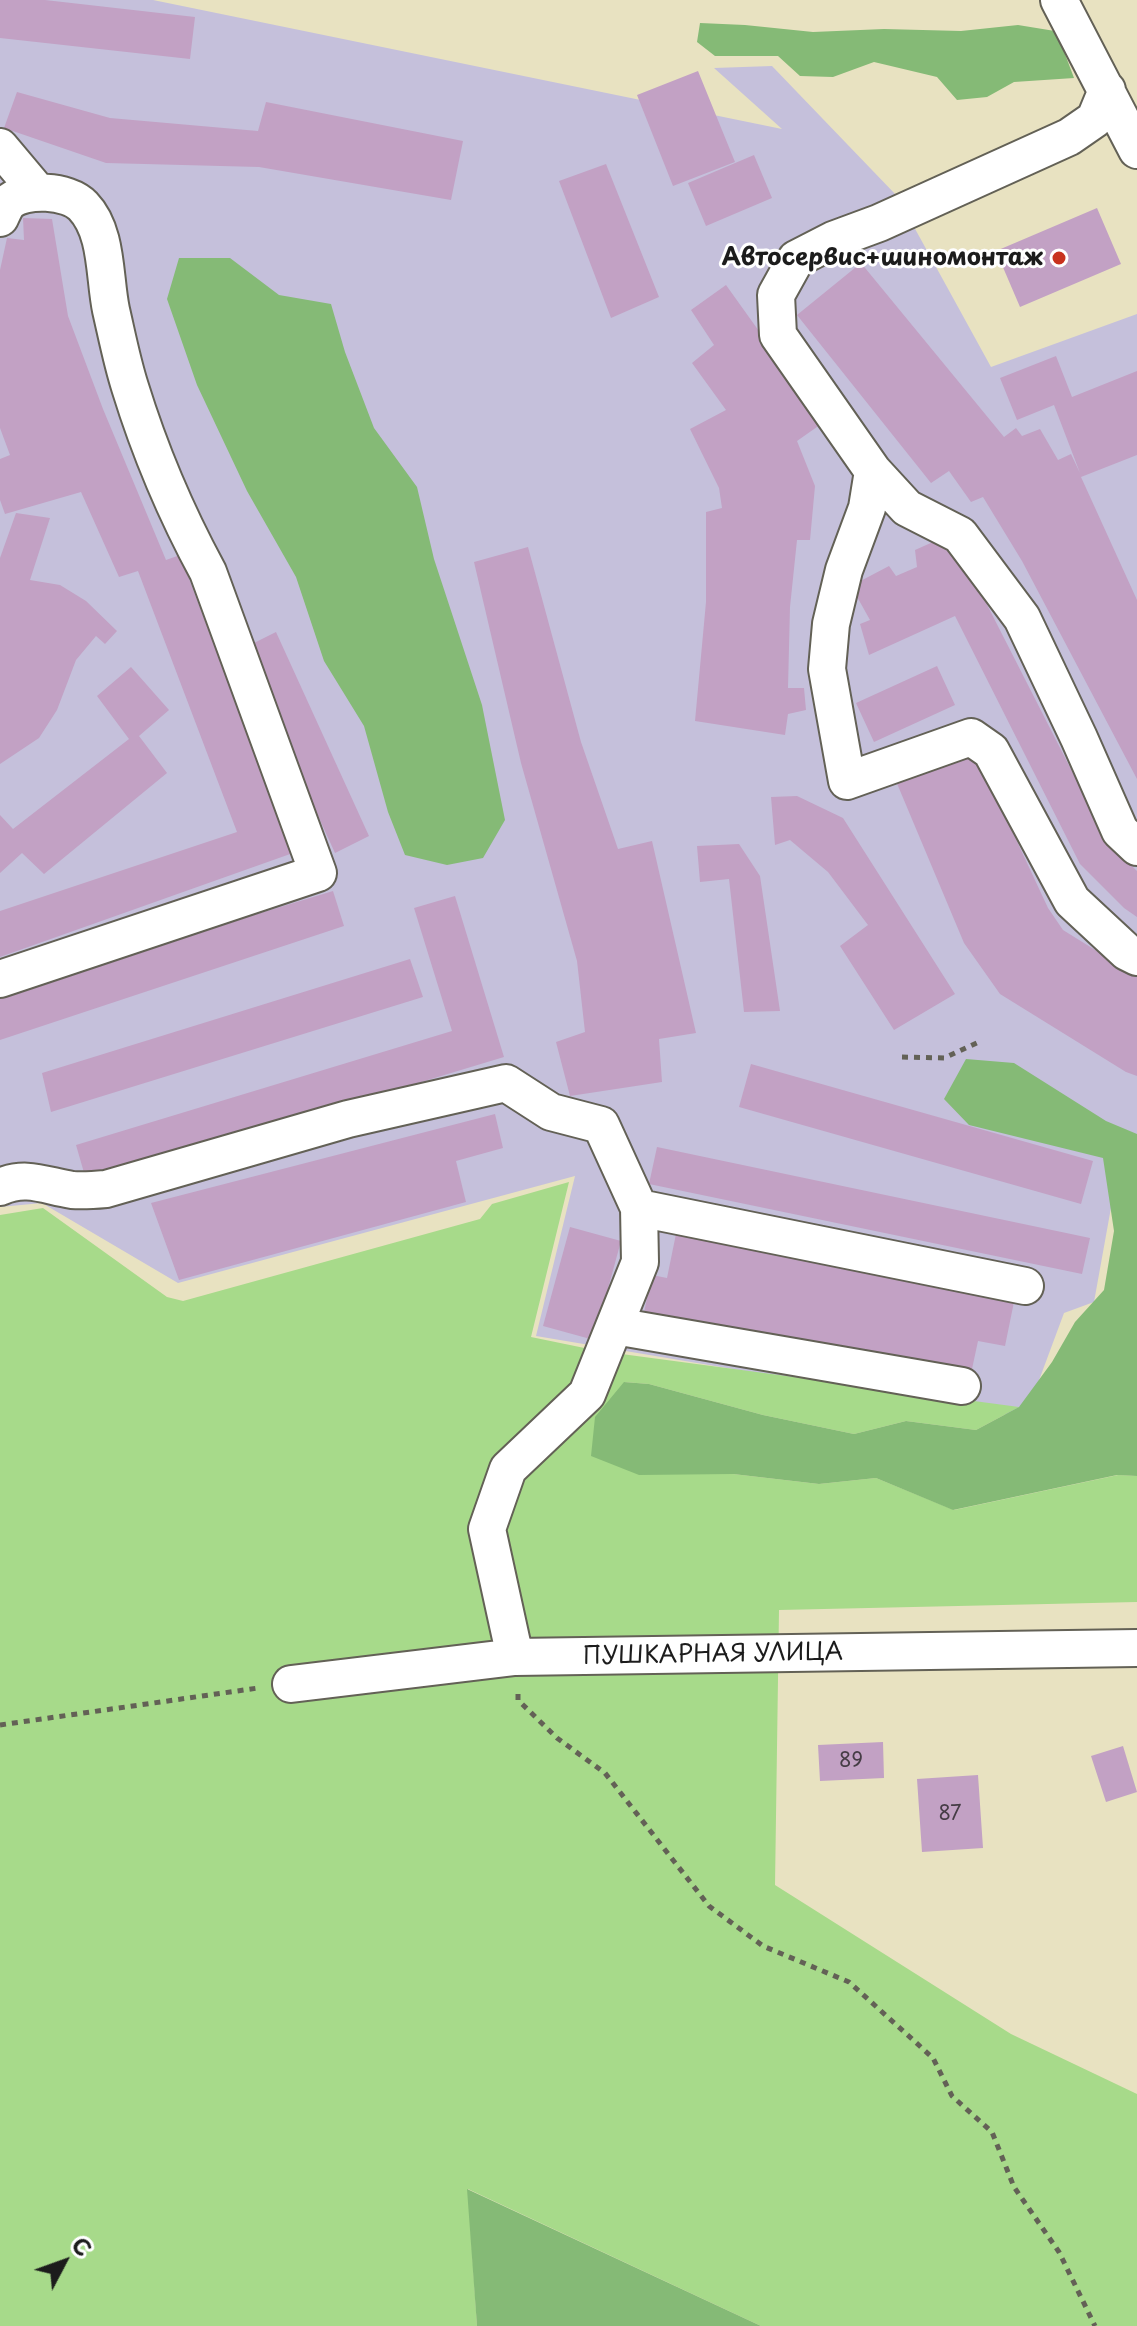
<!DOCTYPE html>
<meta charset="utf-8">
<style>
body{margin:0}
#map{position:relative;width:1137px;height:2326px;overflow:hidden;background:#e8e2c1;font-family:"Playpen Sans",sans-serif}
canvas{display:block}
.north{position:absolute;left:24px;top:2222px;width:80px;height:80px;-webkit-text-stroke:6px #fff;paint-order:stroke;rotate:49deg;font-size:22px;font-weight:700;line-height:32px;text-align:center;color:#1c1c1c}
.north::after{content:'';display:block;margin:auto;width:28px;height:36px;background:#1c1c1c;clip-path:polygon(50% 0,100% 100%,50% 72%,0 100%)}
</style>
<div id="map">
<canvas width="1137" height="2326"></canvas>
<div class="north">С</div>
</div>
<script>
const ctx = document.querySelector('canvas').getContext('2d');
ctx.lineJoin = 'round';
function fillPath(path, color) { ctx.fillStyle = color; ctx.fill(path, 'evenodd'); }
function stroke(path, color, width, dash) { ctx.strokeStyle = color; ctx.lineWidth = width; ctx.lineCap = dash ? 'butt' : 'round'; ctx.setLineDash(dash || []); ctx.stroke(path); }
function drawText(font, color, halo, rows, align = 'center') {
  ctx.font = font + ' "Playpen Sans",sans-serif'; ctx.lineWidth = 6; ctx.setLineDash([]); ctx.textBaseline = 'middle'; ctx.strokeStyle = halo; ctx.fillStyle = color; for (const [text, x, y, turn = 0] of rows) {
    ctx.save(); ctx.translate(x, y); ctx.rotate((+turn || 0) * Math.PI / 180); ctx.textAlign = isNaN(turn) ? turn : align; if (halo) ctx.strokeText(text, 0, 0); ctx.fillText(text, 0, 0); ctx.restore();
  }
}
const industrial = new Path2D(`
 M0 0H153L782 129 714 68 772 66 897 196 991 367 1137 314V1176L1114 1191 1094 1302 1064 1313 1025 1418 536 1336 575 1176 178 1283 42 1203 0 1207Z`);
const green = new Path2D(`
 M569 1182 531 1337 599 1351 1019 1407 976 1430 906 1421 854 1434 763 1415 649 1384 624 1382 733 1474 819 1484 876 1478 954 1510 1118 1475 1137 1476V1602L779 1610 775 1885 1011 2034 1137 2094V2326H761L468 2189 477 2326H0V1215L43 1208 167 1297 183 1301 480 1219 492 1204Z`);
const forest = new Path2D(`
 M700 23 745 25 813 32 884 29 961 31 1018 25 1061 32 1065 54 1074 78 1014 82 987 97 957 100 937 77 874 62 833 77 800 76 778 56H715L697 42Z
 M179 258H230L279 295 331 304 345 352 374 428 417 487 434 559 482 705 505 820 483 858 447 865 405 855 388 812 364 726 324 661 296 577 247 491 197 385 167 299Z
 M966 1059 1014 1063 1106 1121 1137 1134V1476L1117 1475 953 1510 876 1478 819 1484 733 1474 639 1475 591 1456 595 1417 624 1382 649 1384 763 1415 854 1434 906 1421 976 1430 1019 1407 1052 1362 1075 1322 1104 1290 1114 1231 1103 1158 969 1125 944 1099Z
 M467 2189 761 2326H477Z`);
const building = new Path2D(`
 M0 0H45L195 17 190 59 0 38Z
 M698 71 735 162 673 186 637 95Z
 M17 92 110 118 258 131 266 102 463 141 451 200 259 167 106 163 4 128Z
 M754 155 772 198 706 226 688 183Z
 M606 164 659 297 611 318 559 181Z
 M1097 208 1121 264 1020 307 996 251Z
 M23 218 52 219 68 316 103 409 166 560 180 555 293 853 0 957V911L237 832 138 571 119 577 81 492 5 514 0 500V459L10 455 0 428V270L7 238 24 240Z
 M861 263 1004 437 1016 428 1022 436 1040 429 1058 460 1071 454 1080 473 1054 405 1017 420 1000 378 1056 356 1072 397 1137 371V455L1081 477 1137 600V779L1022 561 983 497 971 502 949 471 931 483 797 315Z
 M726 285 824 422 797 441 815 486 810 540H797L790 607 788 688H804L806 710 788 714 785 735 695 721 706 602V512L722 508 719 488 690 429 726 410 692 363 714 345 691 310Z
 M16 513 50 518 30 580 60 585 86 601 117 631 105 644 96 636 76 660 57 710 39 738 0 764V558Z
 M951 534 1109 844 1137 871V917L1124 908 1080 864 955 616 869 655 860 624 870 620 851 586 889 566 896 576 917 567 915 550Z
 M528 547 581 742 618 849 652 841 696 1033 659 1039 662 1082 570 1096 556 1042 585 1032 577 961 521 763 474 562Z
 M276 632 369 836 335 853 242 649Z
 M937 666 955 705 874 742 856 703Z
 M131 667 169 710 139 736 167 773 44 874 22 853 0 873V815L13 829 129 739 97 696Z
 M973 747 1048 908 1063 930 1137 976V1076L1126 1072 1000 994 964 943 893 774Z
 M797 796 843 818 955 994 894 1030 840 946 868 925 828 872 790 840 775 845 771 797Z
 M739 844 760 876 780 1011 744 1012 729 879 700 882 697 846Z
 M333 891 344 926 0 1040V992Z
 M455 896 504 1057 87 1183 76 1145 452 1031 414 908Z
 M410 959 423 997 51 1112 42 1073Z
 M751 1064 1093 1161 1081 1204 739 1107Z
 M495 1114 503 1148 456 1161 466 1202 179 1280 151 1203Z
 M657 1147 1090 1238 1082 1274 649 1184Z
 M570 1227 621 1241 594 1340 543 1326Z
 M677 1229 1015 1297 1005 1346 978 1341 969 1383 643 1317 652 1275 667 1278Z
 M883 1742 884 1778 820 1781 818 1745Z
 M1123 1746 1137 1792 1106 1802 1091 1756Z
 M978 1775 983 1848 922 1852 917 1779Z`);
const path = new Path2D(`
 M902 1057 944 1058 981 1041
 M518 1694V1700L557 1738 605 1773 709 1906 763 1946 849 1982 933 2058 952 2096 992 2132 1014 2187 1059 2252 1095 2326
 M0 1725 258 1688`);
const minor = new Path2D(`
 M1059 0 1137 150
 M1107 90 1095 119 1069 137 879 223 833 240 796 259 776 295 778 335 873 471 907 508 960 535 1022 618 1079 738 1120 831 1137 847
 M0 147 37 191
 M0 218C2 214 5 206 9 202 25 188 68 190 83 206 108 232 104 277 111 310 117 336 122 362 130 387 150 452 176 513 208 572L318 873 0 979
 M873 471 867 508 844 570 831 624 827 669 847 781 971 737 991 751 1072 901 1127 952 1137 957
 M0 1187C26 1175 46 1186 72 1190 83 1191 95 1190 106 1189L348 1119 506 1083 551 1112 601 1125 639 1208 640 1262 587 1394 508 1469 487 1529 515 1657
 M639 1208 1025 1286
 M615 1326 962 1386
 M291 1684 515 1657 1137 1648`);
const markers = [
 [1059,258,8,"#c8321e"]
];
const numberNames = [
 ["89",851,1761],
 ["87",950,1814]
];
const poiNames = [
 ["Автосервис+шиномонтаж",1043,258]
];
const streetNames = [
 ["ПУШКАРНАЯ УЛИЦА",713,1655,-1]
];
fillPath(industrial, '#c5c0db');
fillPath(green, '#a7da8a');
fillPath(forest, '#85ba76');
fillPath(building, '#c2a1c4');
stroke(minor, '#636156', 40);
stroke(path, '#636156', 5, [6, 6]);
stroke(minor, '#fff', 36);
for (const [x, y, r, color] of markers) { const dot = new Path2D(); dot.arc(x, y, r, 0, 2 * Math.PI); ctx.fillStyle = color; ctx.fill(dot); stroke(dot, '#fff', 3); }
drawText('20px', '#463d46', null, numberNames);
drawText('bold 24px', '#1c1c1c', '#fff', poiNames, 'right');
drawText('24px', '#1c1c1c', '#fff', streetNames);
</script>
